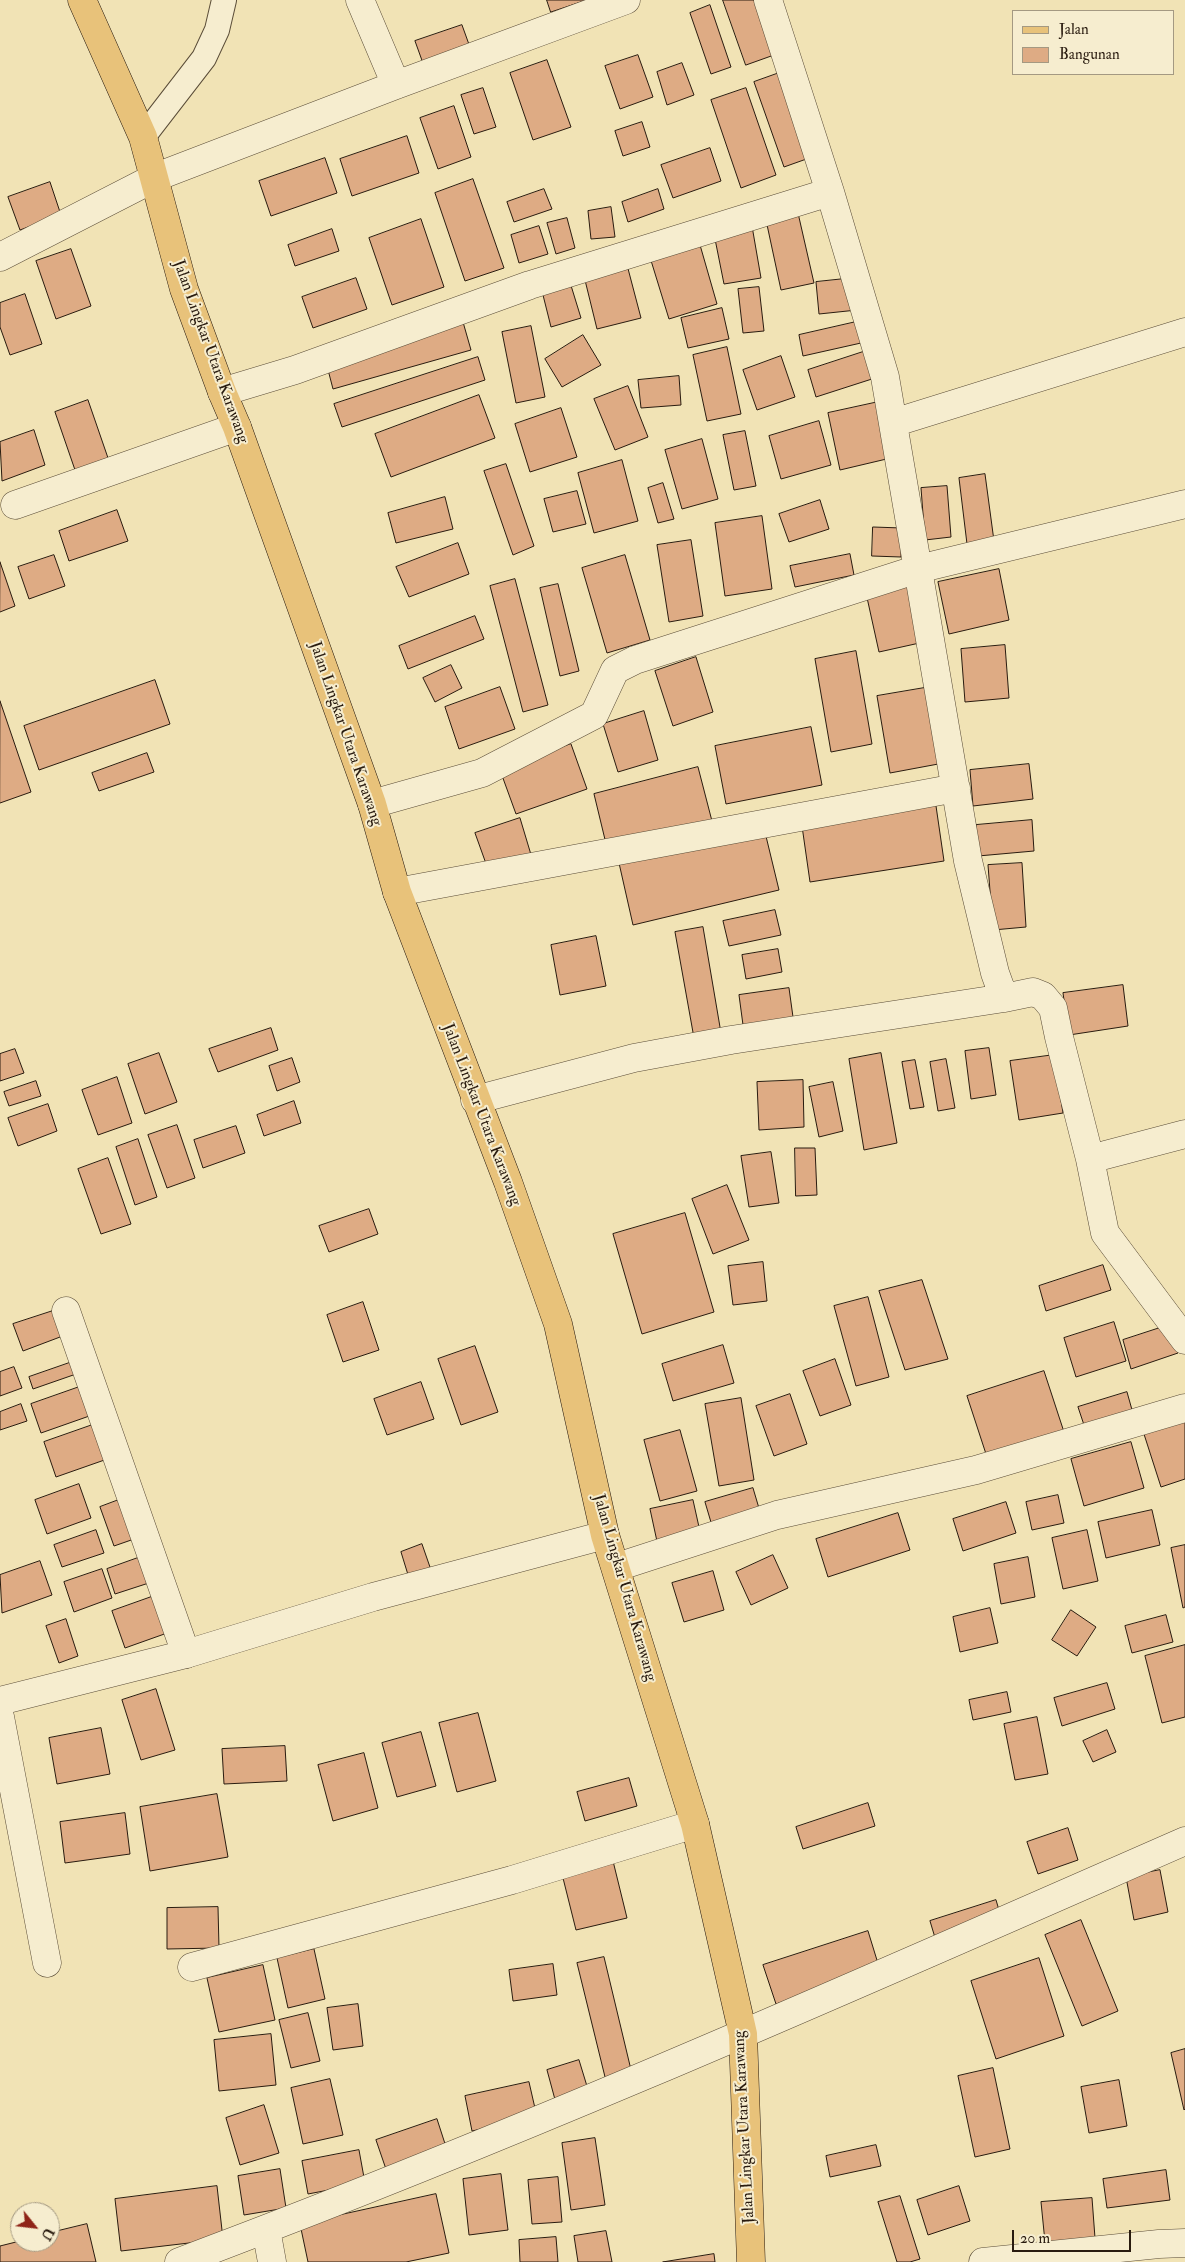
<!DOCTYPE html>
<style>
body{margin:0}
#map{position:relative;width:1185px;height:2262px;overflow:hidden;background:#f1e3b5;font-family:"IM FELL Double Pica",serif}
canvas{display:block}
.legend{position:absolute;left:1012px;top:10px;width:162px;height:65px;box-sizing:border-box;background:#f6edcf;border:1px solid #a49982;margin:0;padding:6px 9px;list-style:none;font-size:15px;color:#291b0f}
.legend li{display:flex;align-items:center;gap:10px;height:25px}
.legend b{width:25px;border:1px solid #a49982}
.north{position:absolute;left:10px;top:2202px;width:50px;height:50px;box-sizing:border-box;background:#f6edcf;border:1px solid #a49982;border-radius:50%;rotate:119deg;font-size:14px;font-weight:700;line-height:20px;text-align:center;color:#291b0f}
.north::after{content:'';display:block;margin:auto;width:18px;height:22px;background:#8f2418;clip-path:polygon(50% 0,100% 100%,50% 72%,0 100%)}
.scale{position:absolute;left:1012px;top:2230px;width:119px;height:22px;box-sizing:border-box;border:2px solid #291b0f;border-top:0;padding-left:6px;font-size:15px;line-height:18px;white-space:nowrap;color:#291b0f;-webkit-text-stroke:4px #f6edcf;paint-order:stroke}
</style>
<div id="map">
<canvas width="1185" height="2262"></canvas>
<ul class="legend">
<li><b style="height:6px;background:#e8c27a"></b>Jalan</li>
<li><b style="height:14px;background:#deab84"></b>Bangunan</li>
</ul>
<div class="north">U</div>
<div class="scale">20 m</div>
</div>
<script>
const ctx = document.querySelector('canvas').getContext('2d');
ctx.lineJoin = 'round';
function fillPath(path, color) { ctx.fillStyle = color; ctx.fill(path, 'evenodd'); }
function stroke(path, color, width, dash) { ctx.strokeStyle = color; ctx.lineWidth = width; ctx.lineCap = dash ? 'butt' : 'round'; ctx.setLineDash(dash || []); ctx.stroke(path); }
function drawText(font, color, halo, rows, align = 'center') {
  ctx.font = font + ' "IM FELL Double Pica",serif'; ctx.lineWidth = 4; ctx.setLineDash([]); ctx.textBaseline = 'middle'; ctx.strokeStyle = halo; ctx.fillStyle = color; for (const [text, x, y, turn = 0] of rows) {
    ctx.save(); ctx.translate(x, y); ctx.rotate((+turn || 0) * Math.PI / 180); ctx.textAlign = isNaN(turn) ? turn : align; if (halo) ctx.strokeText(text, 0, 0); ctx.fillText(text, 0, 0); ctx.restore();
  }
}
const building = new Path2D(`
 M547 0H587L551 12Z
 M723 0H754L774 55 746 65Z
 M710 5 731 67 711 74 690 13Z
 M462 25 471 50 424 66 415 41Z
 M638 55 653 97 620 109 605 66Z
 M547 60 571 127 533 140 510 73Z
 M682 63 694 95 667 105 657 72Z
 M782 72 812 157 784 167 754 82Z
 M483 88 496 127 474 134 461 95Z
 M746 88 776 175 741 188 711 100Z
 M454 106 471 157 438 169 420 118Z
 M642 122 650 147 623 156 615 131Z
 M407 136 419 173 352 196 340 159Z
 M710 148 721 181 673 198 661 165Z
 M325 158 337 193 271 216 259 181Z
 M473 179 504 268 465 281 435 193Z
 M50 182 61 215 20 230 8 197Z
 M544 189 552 209 514 222 507 202Z
 M658 189 664 209 628 222 622 202Z
 M611 207 615 237 591 239 588 211Z
 M798 213 814 283 781 290 766 220Z
 M567 218 575 248 556 254 547 223Z
 M421 219 444 287 392 305 369 238Z
 M539 226 548 254 519 263 511 235Z
 M752 226 761 278 724 284 714 234Z
 M332 229 339 251 295 266 288 245Z
 M698 238 717 304 669 319 649 254Z
 M71 249 91 306 56 319 36 261Z
 M626 261 641 318 597 329 583 272Z
 M356 278 367 309 313 328 302 297Z
 M854 278 857 310 819 314 816 282Z
 M569 279 581 318 551 327 541 287Z
 M759 287 764 331 743 333 738 289Z
 M25 294 42 344 10 355 0 327V303Z
 M722 308 729 339 688 348 681 318Z
 M463 322 471 350 333 389 326 362Z
 M856 322 861 343 803 356 799 335Z
 M531 326 545 397 516 403 502 332Z
 M583 335 601 365 562 387 545 359Z
 M727 347 741 414 707 421 693 355Z
 M866 351 875 378 816 397 808 370Z
 M781 356 795 397 757 410 743 370Z
 M478 357 485 380 342 427 334 404Z
 M679 376 681 405 641 408 638 380Z
 M628 386 648 437 615 450 594 399Z
 M479 395 495 438 391 477 375 434Z
 M88 400 108 458 75 470 55 412Z
 M883 401 895 457 840 470 828 413Z
 M561 408 577 457 530 472 515 424Z
 M819 421 831 465 781 479 769 436Z
 M34 430 45 465 2 481 0 442Z
 M745 431 756 486 734 490 723 435Z
 M702 439 718 499 682 509 665 450Z
 M622 460 638 521 594 533 578 473Z
 M506 464 534 546 513 555 484 471Z
 M985 474 994 541 967 544 959 478Z
 M663 483 674 519 658 523 648 488Z
 M947 486 951 537 925 540 921 488Z
 M577 491 586 524 553 532 544 499Z
 M445 497 453 529 396 543 388 513Z
 M820 500 829 529 789 542 779 514Z
 M117 510 128 541 69 561 59 531Z
 M762 516 772 589 725 596 715 523Z
 M873 527 902 528 901 557 872 556Z
 M691 540 703 616 669 622 657 545Z
 M458 543 469 574 409 597 396 567Z
 M850 554 854 575 795 587 790 566Z
 M54 555 65 586 29 599 18 567Z
 M625 555 650 640 607 653 582 568Z
 M0 562 15 606 0 612Z
 M999 569 1009 620 949 634 938 582Z
 M515 579 548 705 523 712 490 586Z
 M910 582 924 642 879 652 866 593Z
 M558 584 579 671 560 676 540 588Z
 M475 616 484 639 408 669 399 646Z
 M1005 645 1009 698 965 702 961 649Z
 M856 651 872 744 831 752 815 659Z
 M696 657 713 712 673 726 655 671Z
 M451 665 462 688 435 702 423 678Z
 M155 680 170 724 39 770 24 726Z
 M936 686 949 762 890 773 877 696Z
 M500 687 515 729 459 749 445 707Z
 M0 701 31 792 0 803Z
 M644 711 658 760 618 772 603 724Z
 M811 727 822 785 726 804 715 746Z
 M571 744 587 789 516 814 500 770Z
 M147 753 154 772 99 791 92 773Z
 M1029 764 1033 799 973 806 970 770Z
 M698 767 713 825 608 852 594 794Z
 M935 799 944 861 810 882 801 819Z
 M520 818 532 858 489 872 475 833Z
 M1032 820 1034 851 978 856 976 825Z
 M764 828 779 890 633 925 619 863Z
 M1022 863 1026 927 993 930 988 865Z
 M775 910 781 935 729 946 723 921Z
 M703 927 721 1033 694 1038 675 932Z
 M596 936 606 986 560 995 551 945Z
 M778 949 782 972 746 979 742 955Z
 M1123 985 1128 1026 1069 1035 1063 993Z
 M789 988 793 1017 743 1025 739 995Z
 M271 1028 278 1050 218 1072 209 1049Z
 M989 1048 996 1095 971 1099 965 1051Z
 M15 1049 24 1073 0 1081V1054Z
 M159 1053 177 1102 145 1114 128 1064Z
 M881 1053 897 1143 864 1150 849 1059Z
 M1054 1055 1063 1113 1019 1120 1010 1061Z
 M292 1058 300 1082 277 1091 269 1066Z
 M946 1059 955 1108 938 1111 930 1062Z
 M915 1060 924 1107 910 1109 902 1062Z
 M117 1077 132 1123 98 1135 82 1090Z
 M803 1080 804 1127 759 1130 757 1082Z
 M36 1081 41 1096 9 1106 4 1092Z
 M833 1082 843 1131 819 1137 809 1087Z
 M294 1101 301 1123 264 1136 257 1115Z
 M48 1104 57 1131 18 1146 8 1118Z
 M177 1125 195 1178 167 1188 148 1135Z
 M236 1126 245 1153 203 1168 194 1140Z
 M138 1139 157 1197 135 1205 116 1147Z
 M795 1148H815L817 1195 796 1196Z
 M771 1152 779 1203 749 1207 741 1156Z
 M108 1158 131 1224 101 1234 78 1169Z
 M727 1185 749 1240 713 1254 692 1199Z
 M369 1209 378 1234 329 1252 319 1226Z
 M685 1213 714 1312 642 1334 613 1234Z
 M763 1262 767 1301 733 1305 728 1266Z
 M1103 1265 1111 1290 1046 1311 1039 1286Z
 M922 1280 948 1359 905 1370 879 1291Z
 M868 1297 889 1377 856 1386 834 1306Z
 M363 1302 379 1350 343 1362 327 1315Z
 M59 1309 68 1334 23 1351 13 1324Z
 M1114 1322 1126 1361 1076 1377 1064 1338Z
 M1169 1325 1178 1353 1131 1369 1123 1340Z
 M723 1345 734 1383 673 1401 662 1364Z
 M475 1346 498 1412 461 1425 438 1359Z
 M835 1359 851 1405 820 1416 803 1371Z
 M75 1361 79 1373 33 1389 29 1377Z
 M14 1367 22 1388 0 1396V1372Z
 M1044 1371 1064 1432 987 1457 967 1396Z
 M421 1382 434 1419 387 1435 374 1399Z
 M85 1385 95 1414 41 1433 31 1404Z
 M1127 1392 1134 1417 1086 1431 1078 1407Z
 M790 1394 807 1444 774 1456 756 1406Z
 M741 1398 754 1480 719 1486 705 1404Z
 M21 1404 27 1421 0 1430V1412Z
 M1185 1417V1479L1161 1487 1143 1431Z
 M101 1422 113 1457 56 1477 44 1442Z
 M680 1430 697 1491 660 1501 644 1440Z
 M1131 1442 1144 1488 1084 1506 1071 1459Z
 M79 1484 91 1518 47 1534 35 1500Z
 M753 1488 761 1515 713 1529 705 1502Z
 M1058 1495 1064 1523 1032 1530 1026 1502Z
 M124 1498 137 1538 114 1546 100 1507Z
 M693 1500 701 1536 658 1546 650 1509Z
 M1006 1502 1016 1533 963 1551 953 1519Z
 M1152 1510 1160 1545 1106 1558 1098 1522Z
 M898 1513 910 1550 828 1577 816 1539Z
 M96 1530 104 1553 62 1567 54 1545Z
 M1087 1530 1098 1581 1063 1589 1052 1538Z
 M422 1544 431 1570 409 1578 401 1552Z
 M1185 1545V1607L1183 1608 1171 1548Z
 M149 1554 158 1580 115 1594 107 1569Z
 M773 1555 788 1588 751 1605 736 1572Z
 M1028 1557 1035 1597 1001 1604 994 1564Z
 M40 1561 52 1595 2 1613 0 1575Z
 M102 1569 112 1598 74 1612 64 1582Z
 M713 1571 724 1610 684 1622 672 1583Z
 M157 1595 170 1632 125 1648 112 1611Z
 M990 1608 998 1643 960 1652 953 1617Z
 M1071 1610 1096 1627 1077 1656 1052 1640Z
 M1166 1615 1173 1642 1132 1653 1125 1626Z
 M66 1619 78 1656 59 1663 46 1626Z
 M1185 1645V1717L1162 1723 1145 1656Z
 M1107 1683 1115 1709 1062 1726 1054 1698Z
 M156 1689 175 1750 141 1760 122 1700Z
 M1007 1692 1011 1712 973 1720 969 1700Z
 M478 1713 496 1781 457 1792 439 1723Z
 M1037 1717 1048 1774 1015 1780 1004 1724Z
 M101 1728 110 1774 57 1784 49 1738Z
 M1107 1730 1116 1752 1093 1762 1083 1741Z
 M421 1732 436 1786 397 1797 382 1743Z
 M285 1746 287 1781 224 1784 222 1749Z
 M364 1753 378 1808 333 1821 318 1765Z
 M629 1778 637 1806 585 1821 577 1792Z
 M217 1794 228 1857 150 1871 140 1807Z
 M868 1803 875 1826 803 1849 796 1827Z
 M125 1813 130 1854 65 1863 60 1822Z
 M1068 1828 1078 1860 1038 1874 1027 1842Z
 M613 1861 627 1918 576 1930 562 1874Z
 M1160 1870 1168 1912 1134 1920 1126 1877Z
 M996 1900 1002 1920 936 1941 930 1921Z
 M218 1907 219 1948 167 1949V1908Z
 M1081 1920 1118 2011 1082 2026 1045 1935Z
 M868 1931 880 1970 776 2004 763 1965Z
 M314 1949 325 1999 288 2008 277 1958Z
 M604 1957 632 2074 606 2081 577 1963Z
 M1039 1958 1064 2036 996 2059 971 1981Z
 M553 1964 557 1995 513 2001 509 1970Z
 M263 1965 275 2020 219 2032 207 1978Z
 M358 2004 363 2046 333 2050 327 2008Z
 M308 2013 320 2061 291 2068 279 2020Z
 M271 2034 276 2085 219 2091 214 2040Z
 M1185 2049V2109L1184 2110 1171 2053Z
 M579 2060 590 2096 557 2107 547 2070Z
 M993 2068 1010 2149 975 2157 958 2076Z
 M330 2079 343 2135 303 2144 291 2088Z
 M1119 2080 1127 2126 1089 2133 1081 2087Z
 M529 2082 537 2117 472 2131 465 2096Z
 M264 2105 279 2153 240 2165 226 2118Z
 M437 2119 448 2153 388 2175 376 2140Z
 M595 2138 605 2205 571 2210 562 2143Z
 M876 2145 881 2166 830 2177 826 2156Z
 M359 2150 365 2183 308 2194 302 2161Z
 M280 2169 286 2208 244 2215 238 2176Z
 M1166 2170 1170 2200 1107 2208 1103 2179Z
 M501 2174 508 2230 469 2235 463 2179Z
 M558 2177 562 2222 532 2224 528 2180Z
 M217 2186 223 2239 121 2251 115 2199Z
 M959 2186 970 2221 928 2235 917 2200Z
 M436 2194 449 2253 406 2262H308L300 2224Z
 M900 2196 920 2259 910 2262H897L878 2202Z
 M1092 2198 1095 2238 1045 2242 1041 2202Z
 M87 2224 96 2262H0V2246L20 2241 50 2242V2233Z
 M606 2231 612 2262H578L574 2236Z
 M556 2237 558 2262H520L519 2240Z
 M714 2254 715 2262H663Z`);
const service = new Path2D(`
 M143 137 204 58 217 30 224 0`);
const minor = new Path2D(`
 M360 0 396 85
 M768 0 830 192 885 377 968 861 995 973 1004 998 1033 992 1043 996 1053 1008 1059 1037 1090 1159 1105 1233 1185 1340
 M0 257 156 177 396 85 626 0
 M222 392 295 370 530 285 830 192
 M893 423 1185 332
 M15 505 237 427
 M372 804 482 773 594 715 615 670 635 660 918 569 1185 504
 M397 892 956 788
 M475 1100 634 1058 731 1040 1004 998
 M1090 1159 1185 1134
 M66 1311 186 1654
 M617 1567 777 1515 976 1470 1185 1408
 M0 1717 47 1963
 M192 1967 512 1880 695 1824
 M266 2229 272 2262
 M179 2262C519 2135 852 1987 1185 1841
 M983 2262 1159 2244 1185 2243`);
const tertiary = new Path2D(`
 M0 1701 186 1654 373 1597 605 1535`);
const primary = new Path2D(`
 M82 0 143 137 184 289 222 392 237 427 372 804 397 892 508 1182 558 1324 605 1535 695 1824 743 2034 751 2262`);
const streetNames = [
 ["Jalan Lingkar Utara Karawang",210,352,70],
 ["Jalan Lingkar Utara Karawang",345,734,71],
 ["Jalan Lingkar Utara Karawang",481,1115,69],
 ["Jalan Lingkar Utara Karawang",624,1588,74],
 ["Jalan Lingkar Utara Karawang",745,2127,-93]
];
fillPath(building, '#deab84');
stroke(building, '#291b0f', 1);
stroke(service, '#5b4d38', 26);
stroke(minor, '#5b4d38', 29);
stroke(tertiary, '#5b4d38', 29);
stroke(primary, '#291b0f', 29);
stroke(service, '#f6edcf', 24);
stroke(minor, '#f6edcf', 28);
stroke(tertiary, '#f6edcf', 28);
stroke(primary, '#e8c27a', 28);
drawText('16px', '#291b0f', '#f6edcf', streetNames);
</script>
